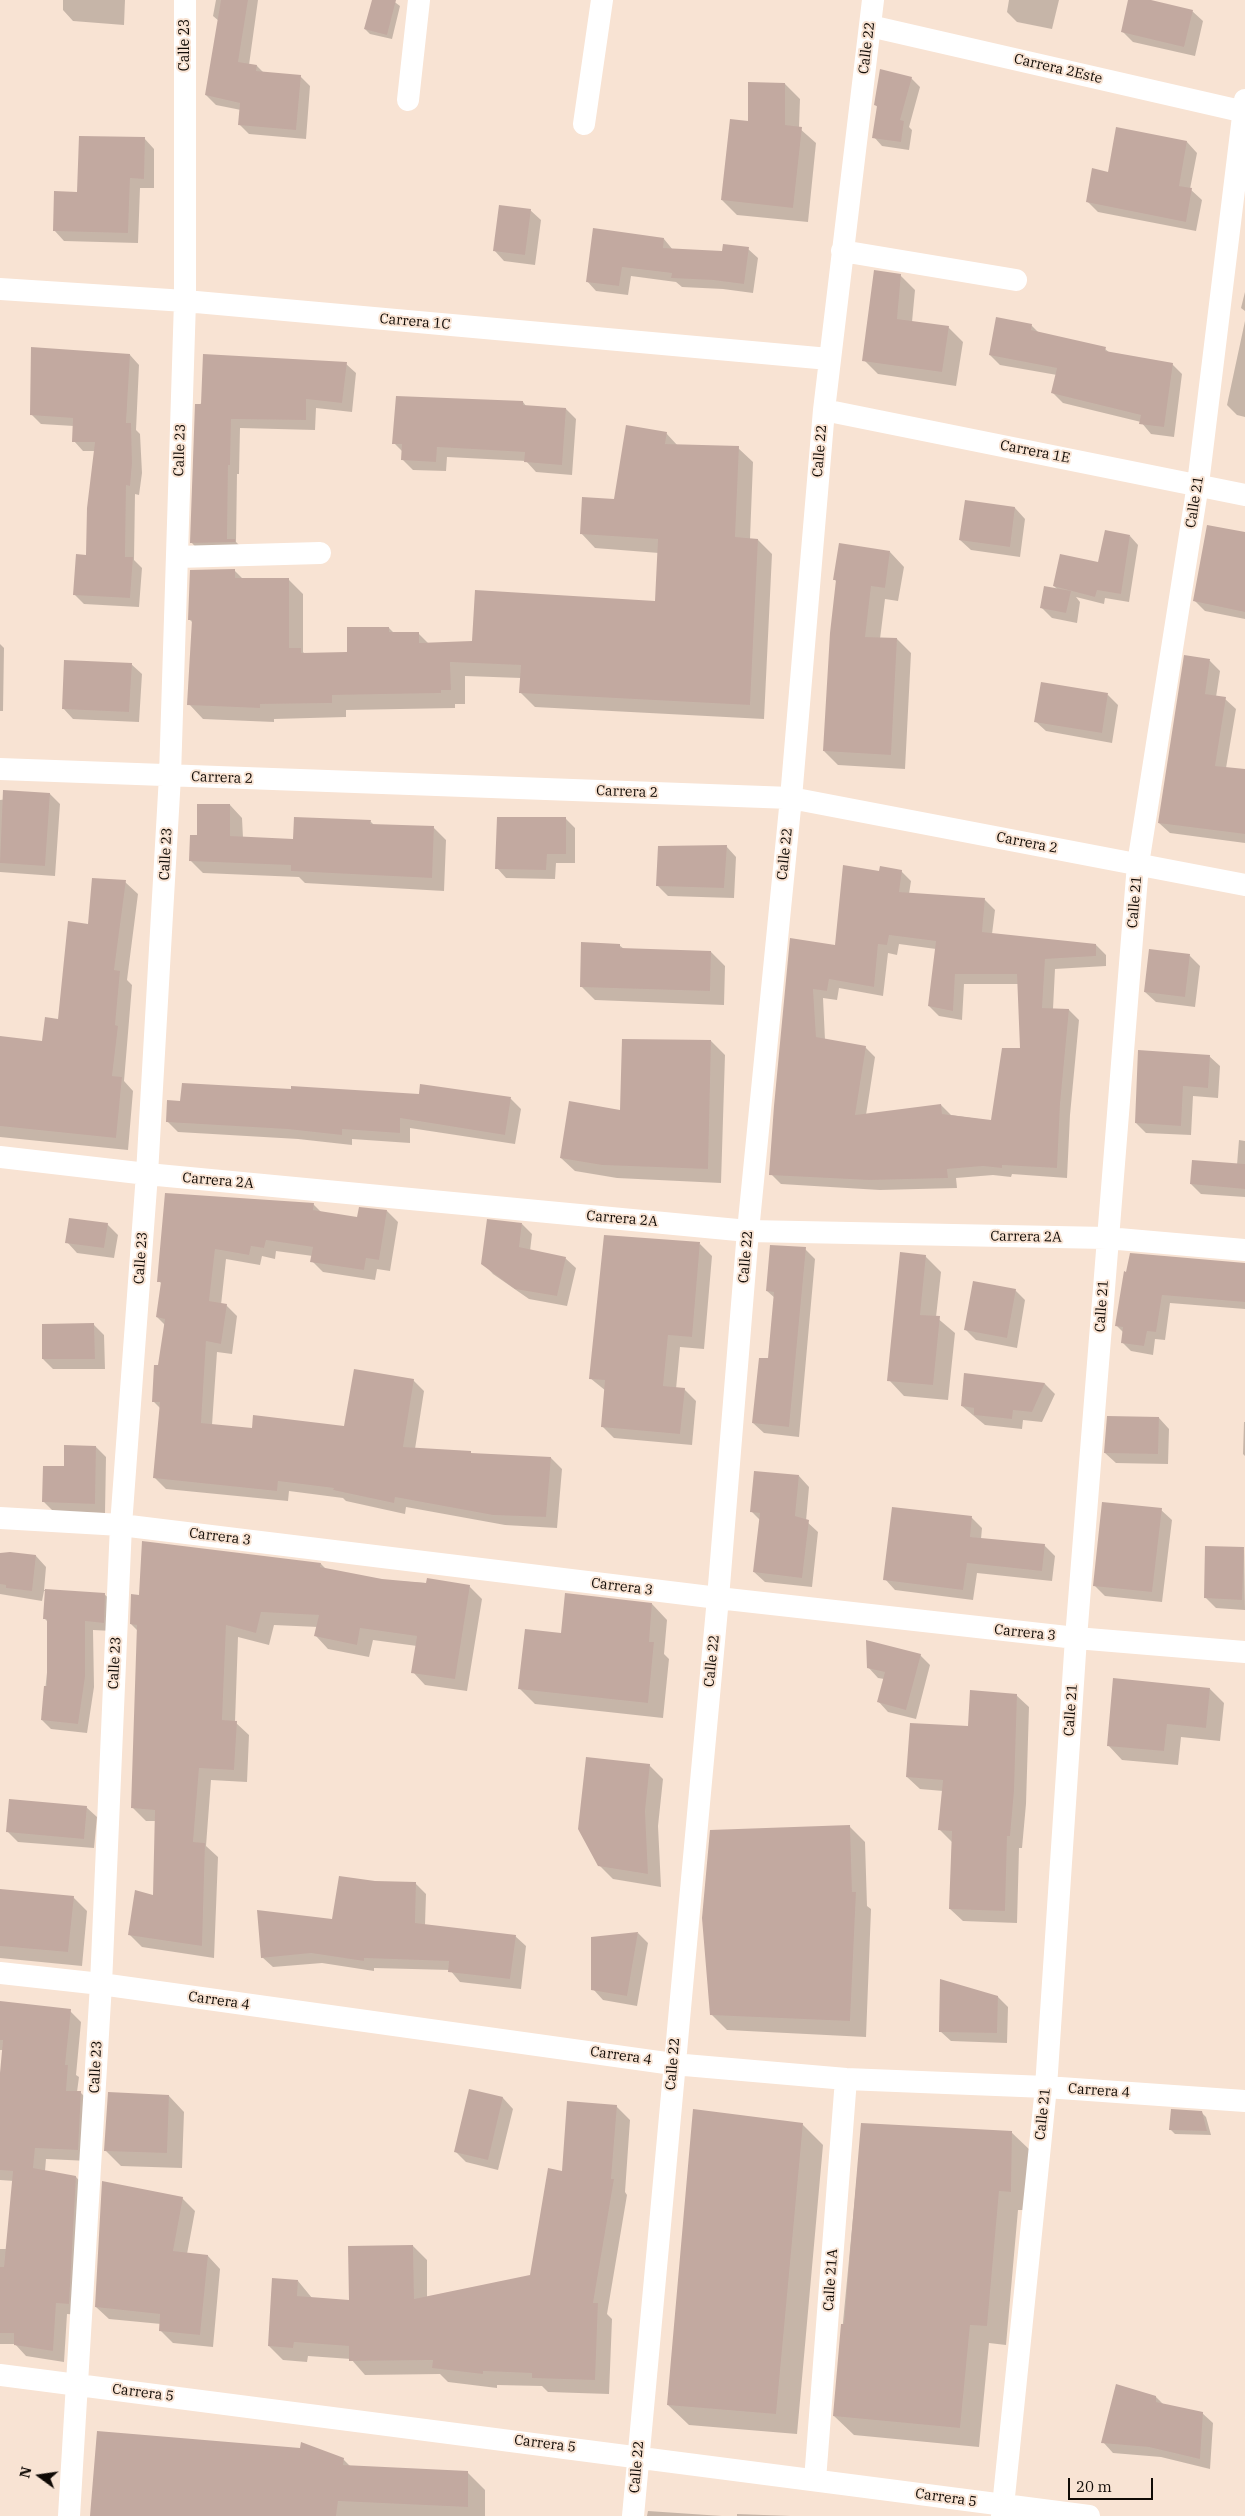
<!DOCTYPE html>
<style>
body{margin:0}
#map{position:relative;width:1245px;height:2516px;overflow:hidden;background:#f8e3d3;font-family:"IBM Plex Serif",serif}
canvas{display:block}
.north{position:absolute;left:15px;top:2451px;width:50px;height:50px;-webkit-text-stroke:4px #f8e3d3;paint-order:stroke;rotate:284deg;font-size:14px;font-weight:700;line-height:20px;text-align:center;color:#100a05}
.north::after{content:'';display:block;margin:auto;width:18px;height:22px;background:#100a05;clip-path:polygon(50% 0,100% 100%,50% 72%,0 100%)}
.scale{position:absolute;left:1068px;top:2478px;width:85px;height:22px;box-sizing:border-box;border:2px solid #100a05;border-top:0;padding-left:6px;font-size:15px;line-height:18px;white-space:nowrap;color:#100a05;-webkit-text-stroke:4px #f8e3d3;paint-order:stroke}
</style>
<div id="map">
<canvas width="1245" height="2516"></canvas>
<div class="north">N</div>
<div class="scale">20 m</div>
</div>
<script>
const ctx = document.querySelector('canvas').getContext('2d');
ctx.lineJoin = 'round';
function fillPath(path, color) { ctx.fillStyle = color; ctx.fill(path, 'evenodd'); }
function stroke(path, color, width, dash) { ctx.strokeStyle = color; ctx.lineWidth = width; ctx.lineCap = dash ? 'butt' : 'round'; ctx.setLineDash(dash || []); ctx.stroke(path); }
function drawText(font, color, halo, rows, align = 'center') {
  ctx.font = font + ' "IBM Plex Serif",serif'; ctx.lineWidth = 4; ctx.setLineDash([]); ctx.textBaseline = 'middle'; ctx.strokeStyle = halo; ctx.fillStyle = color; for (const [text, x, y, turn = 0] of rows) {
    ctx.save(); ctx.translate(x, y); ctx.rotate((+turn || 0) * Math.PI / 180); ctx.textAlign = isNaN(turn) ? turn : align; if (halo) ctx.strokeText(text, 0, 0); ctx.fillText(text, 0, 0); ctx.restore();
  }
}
const shadow = new Path2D(`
 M63 0H125L124 25 73 21 63 10Z
 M216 0H258L249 65 257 66 264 73 300 76 310 86 306 139 249 134 239 124 241 110 216 105 206 95 219 21 213 16Z
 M373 0H392L400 6 392 39 370 34 365 29Z
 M1009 0H1059L1052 29 1017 22 1007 12Z
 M1129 0H1146L1192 11 1203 21 1195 56 1133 42 1122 31Z
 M911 78 920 87 909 127 912 130 909 150 882 146 874 137 878 108 875 104Z
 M785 84 800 99 799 128 816 143 808 222 737 215 722 200 749 123Z
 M1117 129 1187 142 1197 153 1190 189 1202 200 1196 231 1098 212 1087 201 1109 173Z
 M144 138 154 149V188H140L138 243 64 241 54 230 78 193Z
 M530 210 541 220 535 265 504 261 494 250Z
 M664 239 673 250 723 252 748 249 758 258 753 293 723 289 682 287 676 282 631 276 628 295 596 291 587 281Z
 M900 275 915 290 912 322 948 327 963 342 956 386 878 374 864 360Z
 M1245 292V311L1241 308Z
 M1245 321V417L1237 415 1227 405Z
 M1031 325 1039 333 1105 349 1110 353 1172 364 1182 374 1174 437 1151 434 1141 422 1063 403 1053 393 1057 375 1000 365 990 355Z
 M130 355 139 365 136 430 140 434 142 473 139 495 135 494 134 560 142 568 139 607 84 604 74 594 87 556 95 451H83L74 441V426L41 424 31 414Z
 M346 364 356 373 352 412 316 408 315 430 240 428 239 474H237L236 542 244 550 201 553 192 543 196 405Z
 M523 402 526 406 566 409 576 419 572 475 536 472 526 461 447 457 446 471 413 470 402 459 403 452 394 443Z
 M666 433 678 446 738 448 753 462 750 539 758 540 772 554 764 719 535 707 520 692 521 678 465 676V704H455V708L346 710V717L274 719V722L203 719 189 704 193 623 189 619 234 570 244 580H289L303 594V652L305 654 348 653 389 628 394 633H418L429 644 473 642 656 602 659 553 595 548 581 533 615 501Z
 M966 502 1015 508 1025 519 1020 557 971 550 960 540Z
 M1245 533V619L1205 611 1194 600Z
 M1130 536 1138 545 1129 602 1105 598 1104 604 1076 597 1080 602 1077 623 1052 618 1041 607 1058 590 1054 586 1099 563Z
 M890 552 904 567 898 601 885 599 880 639H897L911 653 905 769 838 765 824 751 837 582 834 579Z
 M0 644 4 648 3 711H0Z
 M1185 656 1210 661 1220 671 1216 697 1225 699 1236 709 1226 768 1245 770V843L1170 833 1159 823Z
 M131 664 142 674 139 722 73 719 63 708Z
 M1108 695 1118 705 1112 743 1046 731 1035 721Z
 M50 794 60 804 55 876 0 872V800Z
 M230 805 242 818 243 838 294 840 370 821 374 825 433 827 446 840 444 891 305 883 299 877 203 873 190 860 199 836Z
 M566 819 575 828V863H556L555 879 506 878 497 868Z
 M726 846 736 857 734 898 668 896 658 886Z
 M901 871 911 881 909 894 985 900 995 910 992 934 1096 945 1106 955V966L1055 969 1053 1009 1069 1010 1079 1020 1070 1115 1067 1178 1012 1174 1011 1177 993 1175 956 1178 957 1188 880 1190 781 1184 771 1174 791 939 836 946 880 873ZM899 944 936 949 929 1006 939 1016 962 1020 964 984H1019L1021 1050 992 1121 951 1115 941 1105 866 1115 875 1057 865 1047 825 1040 823 998 837 1000 839 988 883 996 888 953 897 955Z
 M125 882 138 894 127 980 132 985 124 1081 133 1091 128 1150 0 1137V1037L44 1043 59 1020Z
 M619 945 624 949 711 952 725 966 724 1005 595 1000 581 986Z
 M1150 951 1190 956 1200 966 1195 1007 1156 1002 1145 992Z
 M711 1041 725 1055 721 1183 617 1178 575 1171 561 1158Z
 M1209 1056 1220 1066 1218 1098 1193 1096 1191 1135 1146 1133 1136 1123Z
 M420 1095 511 1099 521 1109 515 1144 410 1128V1143L352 1139V1145L298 1139 178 1132 167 1121Z
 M1239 1140 1245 1141V1197L1201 1194 1191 1184 1237 1165Z
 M166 1194 313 1204 321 1212 358 1218 387 1211 398 1222 390 1271 377 1269 375 1280 323 1272 312 1261 313 1256 276 1251 275 1259 262 1256 260 1265 226 1259 221 1305H226L237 1316 232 1354 217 1352 212 1425 253 1429 345 1427 413 1380 424 1391 415 1449 470 1452 473 1455 551 1458 562 1469 557 1528 505 1525 406 1507 405 1514 346 1501 343 1498 289 1491 288 1501 166 1489 155 1478 161 1409 153 1401 165 1325 157 1317 162 1284 159 1281Z
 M107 1224 118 1235 114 1258 77 1253 67 1242Z
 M522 1224 532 1234 530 1251 565 1258 576 1268 567 1306 529 1299 493 1274 483 1263Z
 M700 1244 712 1256 704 1349 680 1347 676 1389H684L696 1401 692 1445 614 1438 602 1426 606 1391 590 1378Z
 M805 1249 815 1259 799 1437 764 1433 753 1423 769 1360 775 1298 767 1291Z
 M925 1256 941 1272 936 1317 955 1333 948 1400 904 1396 889 1380Z
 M1245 1264V1309L1170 1303 1165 1340 1155 1339 1153 1355 1131 1351 1122 1342 1124 1333 1117 1326 1127 1273Z
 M1015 1290 1025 1300 1017 1348 976 1340 966 1330Z
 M94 1325 104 1335 105 1369H53L43 1359Z
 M965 1375 1045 1384 1055 1394 1042 1422 1023 1420 1022 1429 985 1425 962 1406Z
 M1159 1418 1169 1429 1168 1464 1116 1463 1105 1453Z
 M1244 1422H1245V1456L1243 1454Z
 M96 1447 106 1457 105 1513 54 1512 44 1502 65 1467Z
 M799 1476 809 1487 806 1521 818 1532 812 1587 765 1582 754 1572 760 1520 752 1512Z
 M893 1508 972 1518 982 1528 981 1539 1044 1545 1055 1556 1052 1581 977 1573 973 1600 895 1590 885 1579Z
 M1161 1510 1172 1520 1162 1602 1105 1596 1095 1586Z
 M1244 1549 1245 1610 1216 1608 1205 1597Z
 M0 1554 36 1556 46 1567 44 1590 104 1594 114 1603 112 1631 93 1630 94 1687 87 1733 51 1729 42 1720 48 1663V1622L44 1618 46 1591H44L42 1601 0 1594Z
 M321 1564 327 1570 382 1580 469 1586 482 1599 467 1691 425 1685 413 1672 417 1646 373 1640 369 1657 328 1649 316 1636 318 1627 274 1625 269 1645 238 1637 235 1722 249 1735 247 1782 211 1780 206 1846 218 1857 214 1958 142 1947 129 1934 154 1897 156 1821H146L133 1808 138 1631 131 1624 140 1596Z
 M652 1604 667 1620 664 1654 669 1659 663 1718 535 1704 520 1689 563 1634Z
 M920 1655 930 1665 916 1719 888 1712 878 1701 884 1679 878 1678 868 1667Z
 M1210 1689 1224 1703 1220 1741 1181 1737 1178 1765 1122 1760 1108 1745Z
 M1016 1695 1029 1707 1026 1804 1022 1848H1019L1017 1923 963 1921 950 1909 952 1842 939 1829 943 1791 920 1789 907 1777Z
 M649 1765 663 1779 658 1826 661 1887 613 1879 599 1865Z
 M86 1807 97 1817 94 1848 18 1842 7 1831Z
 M849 1826 865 1842 867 1906 871 1909 866 2037 727 2030 711 2014Z
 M415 1883 426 1894 425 1925 515 1936 526 1946 521 1989 460 1982 450 1970 374 1968V1971L322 1963 273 1967 262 1957 333 1921Z
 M0 1896 73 1897 87 1911 82 1966 0 1958Z
 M638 1933 648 1943 637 2006 603 2000 593 1989Z
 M998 1997 1008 2007 1007 2043 951 2041 940 2031Z
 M0 2003 70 2011 81 2022 76 2075 79 2077 77 2092 81 2093 92 2104 89 2161 46 2159 45 2171 76 2177 87 2189 80 2315 67 2314 64 2362 26 2356 15 2344H0V2249H7L14 2181 0 2180V2085L4 2050H0Z
 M470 2090 503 2098 513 2109 498 2170 466 2162 456 2152Z
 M169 2096 184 2112 182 2168 121 2166 105 2150Z
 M616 2106 630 2120 625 2192 627 2195 607 2314 612 2319 609 2394 548 2392 542 2386 497 2385V2388L448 2382 440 2374 365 2375 351 2359 308 2356 307 2362 283 2360 269 2346 298 2281 312 2298 350 2301 413 2246 427 2260V2298L531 2276 563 2172Z
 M1201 2112 1206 2117 1211 2135 1175 2134 1170 2129Z
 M802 2124 823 2145 797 2434 689 2425 668 2405Z
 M862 2124 1011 2132 1031 2151 1030 2210H1018L1006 2345 989 2343 979 2447 854 2435 834 2416Z
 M182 2198 195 2211 187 2254 208 2256 220 2269 213 2347 173 2343 160 2330 161 2324 109 2319 96 2307Z
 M1156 2397 1164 2405 1202 2413 1213 2423 1210 2469 1161 2457 1113 2453 1103 2442Z
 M344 2460 351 2467 467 2472 485 2490V2516H90Z
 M648 2511 722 2516H647Z
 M737 2514 791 2516H737Z`);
const building = new Path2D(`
 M221 0H248L238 62 257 65 256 71 301 75 296 130 238 125 240 103 205 95Z
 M372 0H396L387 35 364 29Z
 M1128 0H1151L1193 10 1184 47 1121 32Z
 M880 69 912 77 900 120 904 121 901 142 872 138 877 106 874 105Z
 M748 82 785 83V125L802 127 793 208 721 200 730 119 748 121Z
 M1116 127 1187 141 1179 186 1192 188 1186 222 1086 202 1092 168 1108 172Z
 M79 136 145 137 144 179 130 178 128 233 53 231 54 191 77 192Z
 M499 205 531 209 525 255 493 251Z
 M593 228 664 238 663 248 722 251 723 244 749 247 744 284 713 280 671 278 672 273 622 267 619 286 586 282Z
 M874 270 901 274 897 319 949 326 942 372 862 361Z
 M996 317 1032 324 1031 330 1106 347 1105 351 1173 363 1164 427 1139 424 1141 415 1051 393 1057 368 989 355Z
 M31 347 130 354 126 423H131L132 463 130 486 126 485 125 557H133L130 598 73 595 76 554 86 555 87 508 95 442H72L73 418 30 415Z
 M203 354 347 362 342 403 306 399V420L231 419 230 465H228L227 539H235V542L190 543 195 404H201Z
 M396 396 523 401V405L566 408 562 465 524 462 525 452 437 447 436 462 401 460 402 444H392Z
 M626 425 667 432 665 444 739 446 735 537 758 539 750 705 519 693 521 665 450 662 451 690H441V693L332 695V703L260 704V708L187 705 192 620H188L190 570 235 569V578H289V648H301V653L347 652V627H389V632H419V643L472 641 475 590 655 601 658 539 580 534 582 497 614 499Z
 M965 500 1015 507 1010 547 959 540Z
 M1207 525 1245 532V612L1193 601Z
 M1105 530 1130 535 1121 594 1097 590 1095 597 1053 586 1060 554 1098 562Z
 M839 543 890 551 885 588 871 586 865 637 897 638 891 755 823 751 830 633 836 580H833Z
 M1044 586 1071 591 1066 613 1040 608Z
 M1184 655 1210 659 1205 694 1226 697 1215 766 1245 769V834L1158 823Z
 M64 660 132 663 129 712 62 709Z
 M1041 682 1108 693 1102 733 1034 722Z
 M3 790 50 793 45 866 0 863Z
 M197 804H230V836L293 839 294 817 371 820 370 824 434 826 432 878 291 871V865L189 861 190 835H197Z
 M497 817H566V854H547L546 870 495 869Z
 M727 845 724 888 656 886 658 846Z
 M843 865 879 871 880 866 902 870 899 892 985 898 982 932 1096 944V956L1045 959 1042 1008 1069 1009 1060 1104 1057 1168 1002 1165V1168L983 1166 947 1169 948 1178 869 1180 769 1175 774 1106 790 938 835 945ZM889 935 936 941 928 1006 953 1011 955 974H1017L1020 1048H1002L991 1120 942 1114 941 1104 855 1115 866 1046 816 1037 813 989 827 991 829 979 874 987 878 944 887 945Z
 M92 878 126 880 114 970 120 971 115 1025 118 1026 112 1076 122 1077 116 1138 0 1126V1036L42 1041 45 1017 58 1019 68 921 88 924Z
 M581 942 620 944V948L711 951 710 991 580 987Z
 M1149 949 1190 954 1185 997 1144 992Z
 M622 1039 711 1040 708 1169 602 1165 560 1158 569 1101 620 1110Z
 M1138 1050 1210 1055 1208 1088 1183 1086 1181 1126 1135 1123Z
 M182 1083 291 1089V1086L419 1094 420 1084 511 1097 505 1135 400 1118V1133L342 1129V1135L287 1129 166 1122 167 1100 180 1101Z
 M1192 1160 1245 1164V1189L1190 1184Z
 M165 1193 314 1203 313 1210 357 1217 359 1207 387 1210 379 1260 366 1258 364 1270 310 1262 313 1247 266 1240 264 1248 251 1246 249 1255 215 1249 209 1301 227 1304 221 1344 206 1341 201 1423 252 1428 253 1415 344 1426 354 1369 414 1379 403 1447 471 1451V1453L551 1457 546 1517 493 1515 395 1497 394 1503 333 1490 334 1488 278 1481 277 1491 153 1478 160 1402H152L154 1365H158L165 1319 156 1317 161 1282H157Z
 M69 1218 108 1223 104 1248 65 1243Z
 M487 1219 522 1223 519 1247 566 1257 557 1296 515 1289 481 1264Z
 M604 1235 700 1242 692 1337 668 1335 663 1386 685 1388 680 1434 601 1427 605 1380 589 1379Z
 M770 1245 806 1247 789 1427 752 1423 759 1358H768L774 1292 766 1291Z
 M900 1252 926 1255 920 1315 940 1316 933 1385 887 1381Z
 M1130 1253 1245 1263V1302L1162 1295 1156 1332 1147 1331 1144 1346 1121 1343 1123 1327 1115 1326 1124 1271 1126 1272Z
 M973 1281 1016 1289 1007 1338 964 1330Z
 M94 1323 95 1359H42V1324Z
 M964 1373 1045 1383 1032 1412 1013 1410 1012 1419 974 1415V1408L961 1406Z
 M1107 1416 1159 1417 1158 1454 1104 1453Z
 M64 1445 96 1446 95 1504 42 1502 43 1466H64Z
 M754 1471 799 1475 795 1516 809 1520 802 1578 753 1572 760 1513 750 1512Z
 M1102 1502 1162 1508 1152 1592 1093 1586Z
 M892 1507 972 1516 970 1537 1045 1544 1042 1571 967 1563 963 1590 883 1580Z
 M142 1541 321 1563 320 1567 382 1579 426 1583 427 1578 470 1585 455 1679 411 1673 417 1636 360 1628 357 1645 314 1636 319 1615 261 1612 256 1633 226 1625 222 1720 237 1721 234 1770 199 1768 193 1842 205 1843 202 1946 128 1935 135 1890 153 1895 155 1810 131 1808 137 1625 130 1624 131 1594 139 1595Z
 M1205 1546 1244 1547 1242 1600 1204 1598Z
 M10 1552 36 1555 32 1591 6 1588V1585L0 1584V1553Z
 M45 1589 105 1593 104 1623 85 1621V1677L78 1724 41 1720 44 1686H47V1619H43Z
 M565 1593 652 1603 649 1642H654L648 1703 518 1689 525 1629 561 1633Z
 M866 1640 921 1654 906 1710 877 1702 885 1672 867 1668Z
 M1113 1678 1210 1688 1206 1728 1167 1724 1164 1751 1107 1746Z
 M970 1690 1017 1694 1014 1791 1010 1836H1007L1005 1911 949 1909 952 1831 938 1830 943 1780 906 1777 910 1723 968 1726Z
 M586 1757 650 1764 645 1811 648 1874 598 1866 578 1829Z
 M9 1799 87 1806 84 1839 6 1832Z
 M850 1825 852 1892H856L850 2021 710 2015 702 1918 710 1830Z
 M339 1876 375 1881 416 1882 415 1923 516 1935 510 1979 448 1972 449 1961 364 1958V1961L311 1953 261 1958 257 1910 332 1919Z
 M0 1889 74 1896 68 1952 0 1946Z
 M638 1932 627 1996 591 1990V1937Z
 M940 1979 998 1996 997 2033 939 2032Z
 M0 2001 71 2009 65 2065H68L66 2091H81L78 2150 35 2148 33 2168 76 2176 69 2304 56 2303 53 2351 14 2345V2333H0V2267H4L13 2171 0 2170V2073L3 2040H0Z
 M469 2089 503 2097 488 2160 454 2152Z
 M108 2092 169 2095 167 2153 104 2151Z
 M567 2101 617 2105 611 2179H614L593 2303H598L595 2380 532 2378V2373L483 2371V2374L432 2368 433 2360 349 2361V2346L294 2342 293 2348 268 2346 272 2278 298 2280 297 2296 349 2300 348 2246 413 2245 414 2299 530 2275 548 2168 562 2171Z
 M693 2109 803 2123 776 2414 667 2405Z
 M1171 2109 1202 2111 1207 2131 1169 2130Z
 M861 2123 1012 2131 1011 2192 999 2191 987 2326 970 2325 960 2428 833 2416 841 2324H844Z
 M102 2181 183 2197 173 2251 208 2255 200 2335 159 2331 160 2314 95 2307Z
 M1116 2384 1156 2396V2402L1203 2412 1200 2459 1149 2447 1101 2443Z
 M97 2431 300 2448 301 2442 344 2458 343 2465 468 2471V2507L338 2501 336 2516H90Z`);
const minor = new Path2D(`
 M870 26 1245 112
 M408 100 419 0
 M584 124 602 0
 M842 251 1016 280
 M0 289 185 301 829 359
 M824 410 1245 495
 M177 557 320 553
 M0 769 791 798 1245 885
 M0 1157 147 1174 748 1231 1107 1238 1245 1250
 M0 1518 121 1525 718 1598 1076 1638 1245 1652
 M0 1973 101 1984 673 2064 846 2079 1046 2087 1245 2101
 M0 2375 1089 2516
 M815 2480 846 2079
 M69 2516 101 1984 121 1525 147 1174 170 776 185 301V0
 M633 2516 718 1598 748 1231 791 798 824 410 873 0
 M1002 2516 1046 2087 1076 1638 1138 864 1198 484 1245 100`);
const streetNames = [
 ["Calle 23",185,45,-90],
 ["Calle 22",867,48,-83],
 ["Carrera 2Este",1058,69,13],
 ["Carrera 1C",415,322,5],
 ["Calle 23",180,450,-88],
 ["Calle 22",820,451,-85],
 ["Carrera 1E",1035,452,11],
 ["Calle 21",1195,502,-81],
 ["Carrera 2",222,778,2],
 ["Carrera 2",627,792,2],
 ["Carrera 2",1027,843,11],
 ["Calle 23",166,854,-87],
 ["Calle 22",785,854,-84],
 ["Calle 21",1135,902,-85],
 ["Carrera 2A",218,1181,5],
 ["Carrera 2A",622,1219,5],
 ["Carrera 2A",1026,1237,1],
 ["Calle 22",746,1257,-85],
 ["Calle 23",141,1258,-86],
 ["Calle 21",1102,1306,-86],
 ["Carrera 3",220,1537,7],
 ["Carrera 3",622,1587,7],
 ["Carrera 3",1025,1633,6],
 ["Calle 22",712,1661,-84],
 ["Calle 23",115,1663,-87],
 ["Calle 21",1071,1710,-86],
 ["Carrera 4",219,2001,8],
 ["Carrera 4",621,2056,8],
 ["Calle 22",673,2064,-85],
 ["Calle 23",96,2067,-87],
 ["Carrera 4",1099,2091,4],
 ["Calle 21",1043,2114,-84],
 ["Calle 21A",831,2280,-86],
 ["Carrera 5",143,2393,7],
 ["Carrera 5",545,2444,7],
 ["Calle 22",637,2467,-85],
 ["Carrera 5",946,2498,8]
];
fillPath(shadow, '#0003');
fillPath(building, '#c2a9a0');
stroke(minor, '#fff', 22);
drawText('14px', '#100a05', '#f8e3d3', streetNames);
</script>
